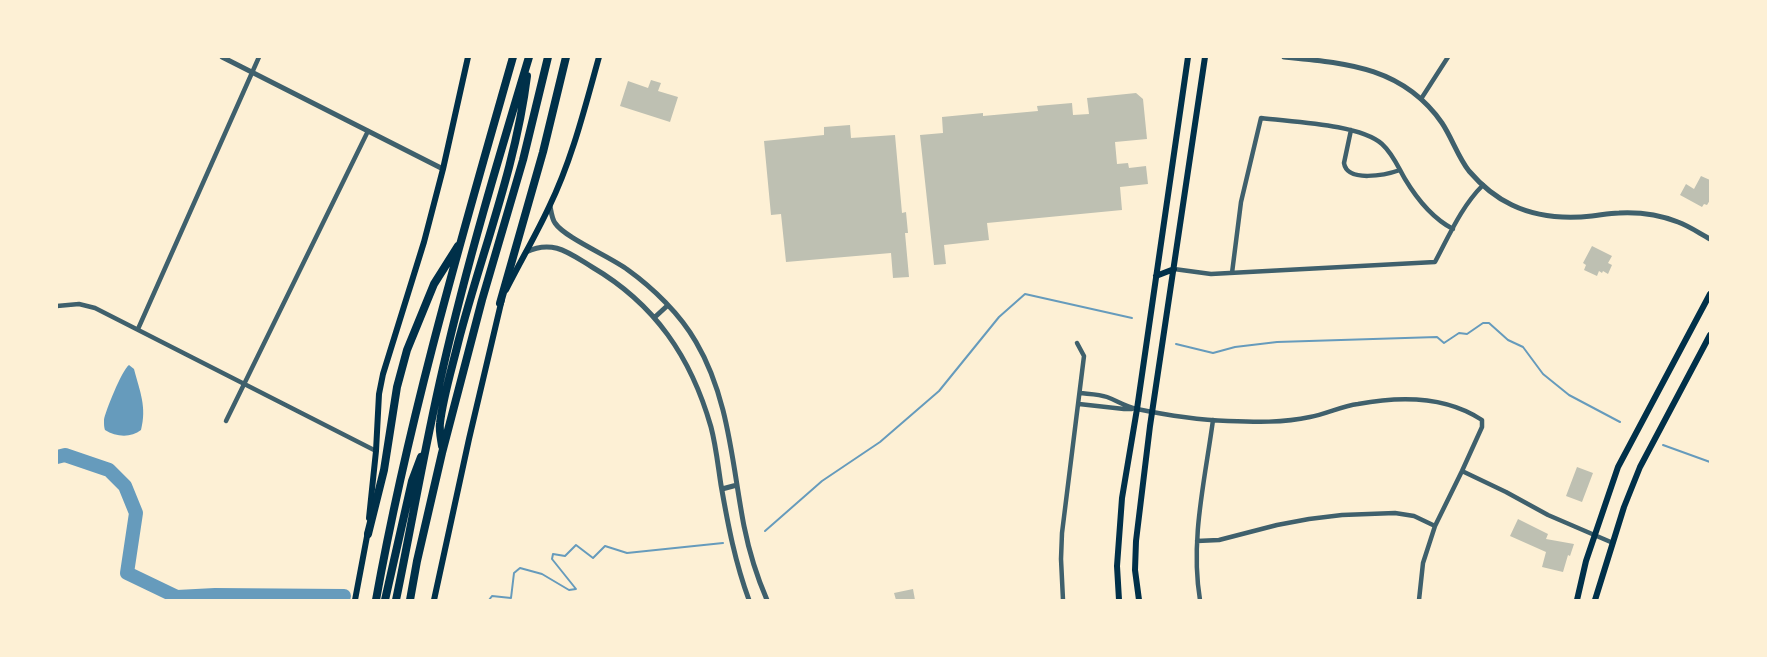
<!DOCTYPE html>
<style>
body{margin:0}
#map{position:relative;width:1767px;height:657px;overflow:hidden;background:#fdf0d5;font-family:Ubuntu,sans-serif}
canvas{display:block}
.frame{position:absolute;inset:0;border:58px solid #fdf0d5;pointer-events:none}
</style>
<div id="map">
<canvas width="1767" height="657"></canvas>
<div class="frame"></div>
</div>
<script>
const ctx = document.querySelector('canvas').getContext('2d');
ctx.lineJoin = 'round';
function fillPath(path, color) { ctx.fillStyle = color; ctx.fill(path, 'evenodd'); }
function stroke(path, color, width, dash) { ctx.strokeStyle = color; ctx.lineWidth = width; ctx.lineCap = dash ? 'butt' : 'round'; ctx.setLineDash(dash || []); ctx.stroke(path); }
const water = new Path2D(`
 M129 365 134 369C140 392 147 407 141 430 131 438 116 437 105 430 104 426 104 425 104 420 105 412 122 370 129 365Z`);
const stream = new Path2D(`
 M1176 344 1213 353 1235 347 1277 342 1437 337 1444 343 1459 333 1467 334 1483 323H1489L1508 340 1523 347 1543 374 1569 395 1620 422
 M1663 445 1710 462
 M765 531 822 481 880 442 939 391 999 317 1025 294 1132 318
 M489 600 492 596 511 598 514 573 520 568 542 574 569 590 576 589 552 559 553 554 565 556 576 545 593 558 605 546 627 553 723 543`);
const river = new Path2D(`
 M57 457 65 455 109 470 125 486 136 513 127 573 177 597 215 595 344 596`);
const building = new Path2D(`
 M651 80 661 83 658 91 678 97 670 122 620 106 628 81 648 88Z
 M1136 93 1143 99 1147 139 1115 142 1117 164 1128 163 1129 168 1146 166 1148 184 1120 187 1122 210 987 223 989 240 944 245 946 264 934 265 920 135 943 133 942 117 983 113V116L1038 111 1037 106 1072 103 1073 115 1089 114 1087 98Z
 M850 125 851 138 895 135 902 213 906 212 908 233H905L909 277 893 278 891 253 786 262 781 214 771 215 764 141 824 135V127Z
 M1701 176 1710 180V200L1707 205 1704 204 1702 207 1680 195 1686 184 1694 189Z
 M1592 246 1612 256 1608 263 1612 265 1608 274 1603 271 1602 273 1599 271 1597 276 1584 270 1586 265 1583 263Z
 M1577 467 1593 473 1582 502 1566 496Z
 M1518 519 1548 534 1546 539 1574 544 1570 556 1568 555 1563 572 1542 567 1546 552 1510 536Z
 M913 589 915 600H896L894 593Z`);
const minor = new Path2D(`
 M1421 99 1448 57
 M1351 130 1344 163C1347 183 1386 175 1400 170
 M1174 269 1211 274 1435 262C1449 236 1461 207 1483 185
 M1232 273 1241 202 1261 118C1292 122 1359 124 1382 144 1393 154 1398 167 1405 179 1417 199 1432 218 1453 229
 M57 306 79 304 95 308 376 451
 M138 329 259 57
 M1080 393C1089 394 1099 394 1107 397 1118 401 1124 406 1137 409 1166 415 1198 420 1228 421 1255 422 1283 423 1310 417 1326 414 1342 406 1358 404 1400 396 1446 396 1482 420V427L1462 471 1435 526 1423 563 1419 600
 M1079 404 1124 409H1132
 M226 421 368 131
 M1462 471 1506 492 1548 515 1613 543
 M1197 541 1219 540 1277 525 1309 519 1342 515 1395 513 1414 516 1435 526
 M1063 600 1061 559 1062 533 1084 356 1077 343
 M1200 600C1190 540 1205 480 1213 420`);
const tertiary = new Path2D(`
 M222 57 443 169
 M1284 57C1346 63 1403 67 1442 123 1452 138 1458 157 1469 171 1481 185 1495 197 1512 205 1537 217 1564 219 1592 216 1601 215 1610 213 1619 213 1638 212 1660 215 1678 222 1689 226 1699 233 1710 239
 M550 206C551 211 552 219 555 223 565 238 611 257 628 270 653 288 680 314 696 342 729 398 732 464 744 526 749 551 757 577 767 600
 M526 252C553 239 569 253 592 267 655 304 691 357 711 427 716 446 718 466 721 485 728 525 735 562 749 600
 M655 317 667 306
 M722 489 737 485`);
const secondary = new Path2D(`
 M1156 276 1174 269
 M506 290C520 262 536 235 549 207 572 160 585 107 599 57
 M369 518 376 451 379 394 383 374 424 242 443 169 468 57
 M355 600 368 531
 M434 600 469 439 502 299
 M1119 600 1117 566 1122 498 1137 409 1188 57
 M1139 600 1135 570 1136 541 1150 426 1205 57
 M1577 600 1586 561 1618 467 1710 294
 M1595 600 1624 507 1640 467 1710 335`);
const motorway = new Path2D(`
 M500 303 543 152 566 57
 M442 446C441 439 439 430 440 423 443 397 452 368 458 343 481 254 516 167 527 76
 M368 534 384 470 397 387 407 350 434 284 458 246
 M376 600C409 416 462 236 513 57
 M385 600 412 481 421 457
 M396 600C412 523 425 445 443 368 467 263 498 160 529 57
 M410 600 417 561 442 453 482 300 523 160 548 57`);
fillPath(water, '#669bbc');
stroke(stream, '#669bbc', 2);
stroke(river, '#669bbc', 14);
fillPath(building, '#bec0b2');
stroke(minor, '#3f606c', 4.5);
stroke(tertiary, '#3f606c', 5);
stroke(secondary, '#003049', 6);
stroke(motorway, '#003049', 8);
</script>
